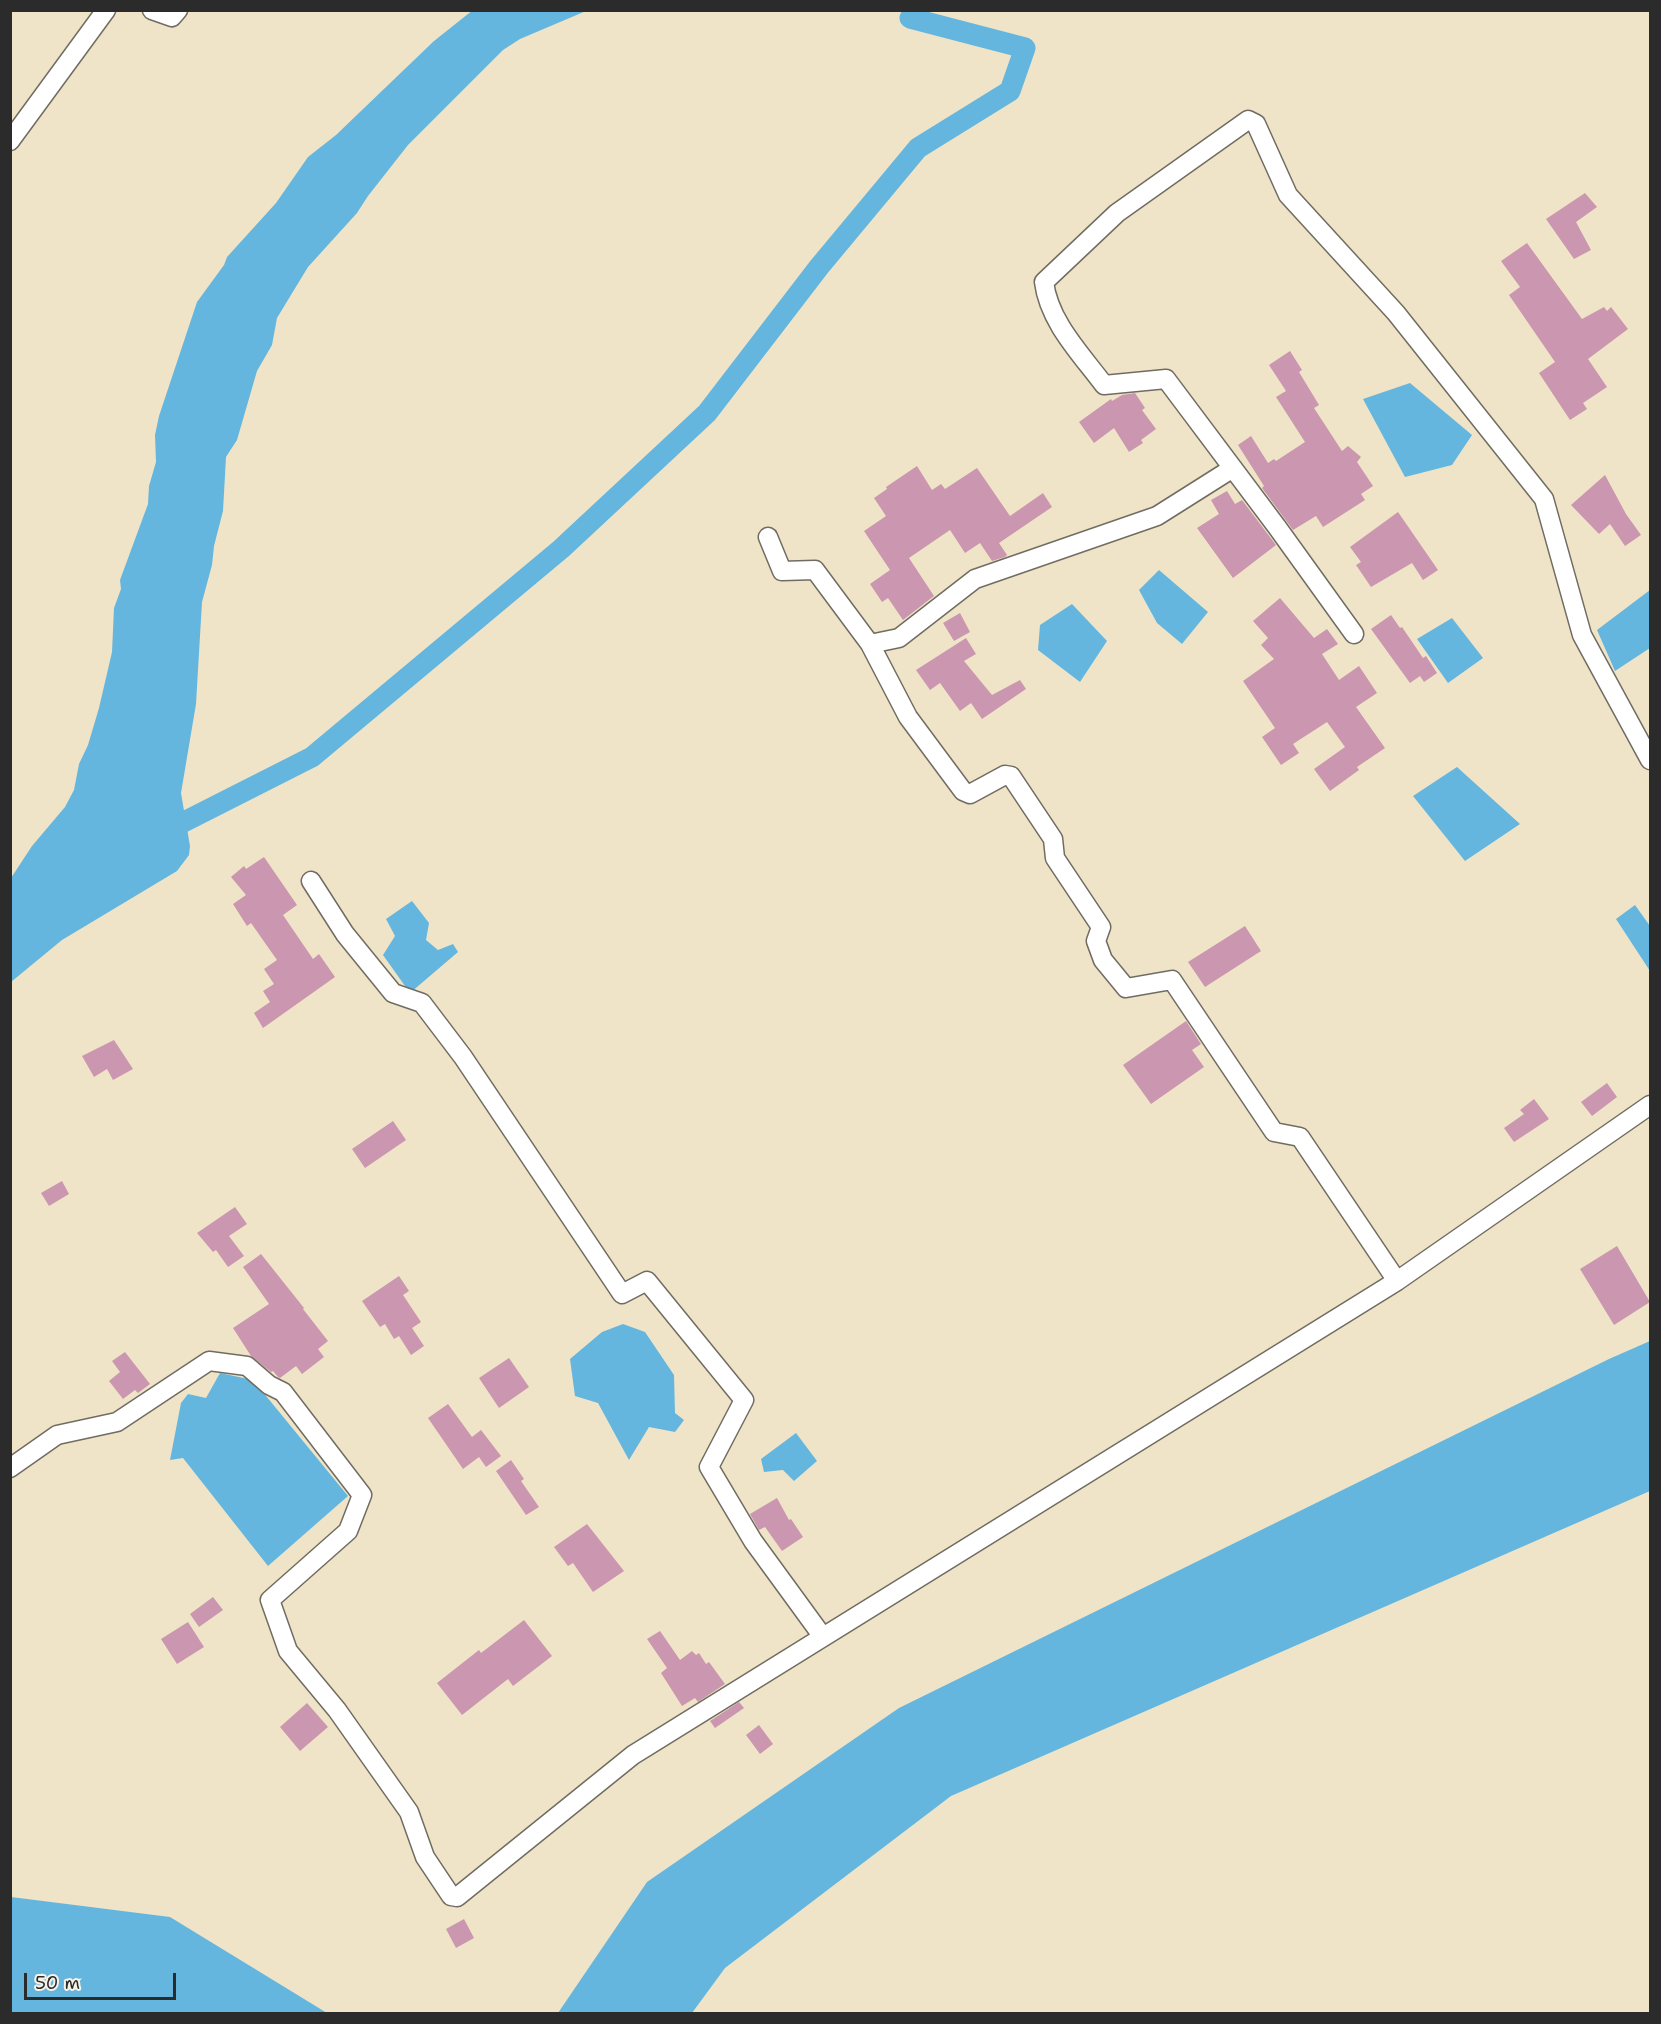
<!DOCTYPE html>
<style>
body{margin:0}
#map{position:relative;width:1661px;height:2024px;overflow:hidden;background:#efe4c7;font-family:"Shantell Sans",sans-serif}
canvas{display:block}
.frame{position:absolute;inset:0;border:12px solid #2b2b2b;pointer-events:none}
.scale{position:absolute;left:24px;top:1973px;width:152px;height:27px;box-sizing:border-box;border:3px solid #2b2b2b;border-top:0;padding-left:8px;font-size:18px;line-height:21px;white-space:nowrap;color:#2b2b2b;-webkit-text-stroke:4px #f7f3e8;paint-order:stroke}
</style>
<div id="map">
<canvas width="1661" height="2024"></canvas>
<div class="frame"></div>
<div class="scale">50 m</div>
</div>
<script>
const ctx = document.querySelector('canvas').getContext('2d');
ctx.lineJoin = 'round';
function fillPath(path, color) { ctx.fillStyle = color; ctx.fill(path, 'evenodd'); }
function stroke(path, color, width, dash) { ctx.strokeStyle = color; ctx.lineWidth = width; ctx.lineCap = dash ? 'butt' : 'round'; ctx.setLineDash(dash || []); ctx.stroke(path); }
const water = new Path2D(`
 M473 10 586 11 520 39 503 50 408 145 368 196 357 213 308 267 277 318 272 345 257 371 237 440 226 457 223 511 214 546 212 565 202 602 196 704 181 793 190 846 189 855 177 871 62 940 11 982V878L32 846 65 807 74 790 79 764 88 745 99 708 112 652 114 608 121 589 120 580 148 504 149 486 156 462 155 435 159 416 197 302 224 265 227 257 276 203 308 157 336 135 434 41Z
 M1410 383 1472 435 1452 465 1405 477 1363 399Z
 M1159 570 1208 612 1182 644 1157 623 1139 590Z
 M1650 590V648L1615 671 1597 630Z
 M1072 604 1107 641 1080 682 1038 650 1040 625Z
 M1452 618 1483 658 1448 683 1417 639Z
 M1457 767 1520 824 1465 861 1413 796Z
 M412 901 429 923 426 940 438 950 453 944 458 952 410 993 383 955 395 936 386 919Z
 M1635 905 1650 926V971L1616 919Z
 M623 1324 645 1332 674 1375 675 1413 684 1420 675 1432 649 1427 629 1460 598 1403 575 1396 570 1359 602 1332Z
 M1650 1341V1491L951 1796 725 1968 692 2013H558L647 1882 899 1708 1609 1359Z
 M220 1373 253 1380 348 1496 268 1566 183 1458 170 1460 181 1403 188 1394 206 1398Z
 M796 1433 817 1461 794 1481 783 1470 764 1472 761 1459Z
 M11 1897 170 1917 327 2013H11Z`);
const canal = new Path2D(`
 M160 834 312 757 561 549 707 413 819 267 918 148 1010 91 1025 48 910 18 920 10`);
const building = new Path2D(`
 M1585 193 1597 207 1576 222 1591 250 1574 259 1546 219Z
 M1527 243 1582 319 1604 307 1607 311 1611 307 1628 329 1588 359 1607 387 1583 403 1587 409 1570 420 1539 373 1555 362 1509 295 1520 287 1501 261Z
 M1290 351 1302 370 1299 372 1319 405 1314 408 1342 451 1348 446 1361 457 1357 462 1373 486 1361 494 1365 500 1323 527 1316 516 1293 530 1262 488 1264 486 1238 445 1251 436 1268 463 1274 459 1276 461 1305 442 1276 397 1286 391 1269 365Z
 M1135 393 1145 408 1142 410 1156 429 1141 440 1143 443 1129 452 1114 428 1094 443 1079 422 1111 399 1112 401 1122 395Z
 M917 466 932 490 941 484 945 489 977 468 1010 516 1043 493 1052 507 999 543 1007 555 1005 557 992 561 980 543 965 553 950 530 909 558 934 596 903 620 888 598 882 602 870 584 890 570 864 531 886 516 874 498 887 489 886 487Z
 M1605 475 1626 514 1641 535 1625 546 1610 524 1599 534 1571 505Z
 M1227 491 1235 504 1242 500 1276 545 1233 578 1197 528 1219 514 1211 500Z
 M1398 512 1438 570 1423 580 1412 563 1371 587 1356 565 1361 562 1350 547Z
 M1280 598 1314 638 1327 629 1338 644 1322 654 1339 680 1359 666 1377 693 1356 707 1385 748 1357 767 1359 770 1330 791 1314 769 1345 747 1327 722 1293 744 1299 753 1281 765 1262 737 1275 728 1243 681 1274 659 1261 645 1268 638 1253 621Z
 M960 613 970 632 954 641 943 623Z
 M1391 615 1400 628 1402 627 1423 658 1426 656 1437 673 1424 682 1420 676 1410 683 1371 629Z
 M966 638 976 654 964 661 992 695 1020 680 1026 689 982 719 971 703 960 711 940 683 930 690 916 670Z
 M264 857 297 905 283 915 313 959 319 954 335 977 263 1028 254 1013 270 1002 263 991 274 984 264 969 277 960 251 923 247 926 233 904 246 895 231 877 244 866 246 869Z
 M1245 926 1261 951 1205 987 1188 962Z
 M1186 1021 1201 1044 1192 1050 1204 1067 1151 1104 1123 1065Z
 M114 1040 133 1069 113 1080 107 1069 94 1077 82 1056Z
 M1607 1083 1617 1097 1592 1116 1581 1102Z
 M1534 1099 1549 1119 1514 1142 1504 1128 1524 1114 1520 1110Z
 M393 1121 406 1140 365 1168 352 1149Z
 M62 1181 69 1194 49 1206 41 1193Z
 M235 1207 247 1224 229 1236 244 1256 228 1267 216 1250 213 1252 197 1233Z
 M1617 1246 1650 1302 1614 1325 1580 1269Z
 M261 1254 304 1308 303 1309 328 1341 318 1349 324 1357 302 1374 296 1366 280 1378 278 1377 273 1371 271 1372 251 1356 233 1328 269 1304 243 1267Z
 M399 1276 409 1291 403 1295 421 1322 412 1328 424 1346 411 1355 399 1336 394 1339 385 1324 380 1327 362 1301Z
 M125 1352 150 1384 138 1393 135 1390 123 1399 109 1381 120 1372 112 1361Z
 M509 1358 529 1387 499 1408 479 1378Z
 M448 1404 472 1437 481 1430 501 1456 486 1467 479 1457 463 1469 428 1418Z
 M511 1460 524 1479 521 1481 539 1507 526 1515 496 1471Z
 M777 1498 789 1520 791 1519 803 1537 782 1551 765 1527 759 1530 750 1514Z
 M587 1524 624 1571 593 1592 573 1563 568 1566 554 1547Z
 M213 1597 223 1610 199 1627 190 1614Z
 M524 1620 552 1656 513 1686 508 1679 462 1715 437 1683 479 1650 481 1653Z
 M188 1622 204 1647 177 1664 161 1639Z
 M660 1631 680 1660 692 1651 696 1655 699 1653 706 1664 709 1662 725 1684 698 1702 695 1698 682 1706 661 1673 667 1668 647 1639Z
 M739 1702 744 1708 715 1728 710 1721Z
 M307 1703 328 1727 300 1751 280 1727Z
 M759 1725 773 1744 760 1754 746 1735Z
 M464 1919 474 1938 456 1948 446 1929Z`);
const street = new Path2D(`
 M152 10 172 17 178 10
 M10 141 106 10
 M768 537 782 571 815 570 870 644 908 717 963 791 970 794 1005 775 1011 776 1053 839 1055 858 1101 927 1096 941 1103 960 1126 988 1172 980 1274 1132 1300 1137 1397 1281
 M1354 634 1277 527 1166 379 1104 385C1081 354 1049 322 1044 282L1117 213 1248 120 1256 124 1288 195 1396 313 1544 499 1582 635 1650 760
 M870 644 899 638 975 579 1157 516 1233 468
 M311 881 345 934 393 993 422 1003 463 1057 622 1294 647 1281 744 1400 709 1467 753 1541 823 1637
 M10 1468 57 1435 117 1422 209 1361 247 1366 269 1385 283 1392 362 1495 348 1531 270 1600 288 1651 337 1710 409 1812 425 1857 451 1896 457 1897 633 1755 1397 1281 1650 1105`);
fillPath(water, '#64b6df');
stroke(canal, '#64b6df', 21);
fillPath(building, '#cb96af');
stroke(street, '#706c62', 21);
stroke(street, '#fff', 18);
</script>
